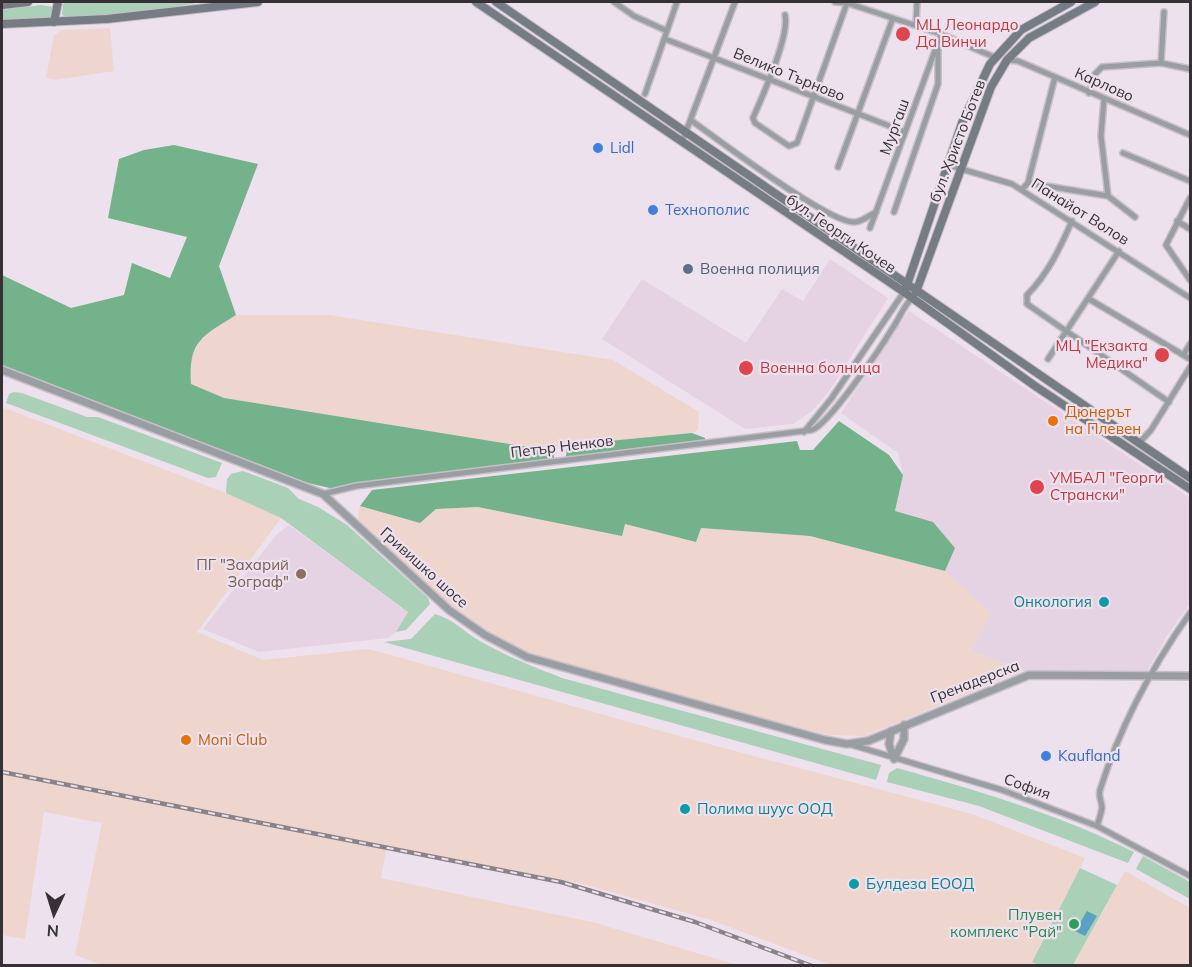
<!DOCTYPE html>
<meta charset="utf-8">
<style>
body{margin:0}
#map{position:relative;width:1192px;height:967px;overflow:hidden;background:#ede1ed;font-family:Mulish,sans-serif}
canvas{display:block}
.frame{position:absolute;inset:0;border:3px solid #363135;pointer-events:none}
.north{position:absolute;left:24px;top:883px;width:60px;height:60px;-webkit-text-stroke:4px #ede1ed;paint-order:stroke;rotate:184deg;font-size:16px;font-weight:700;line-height:24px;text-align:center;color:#363135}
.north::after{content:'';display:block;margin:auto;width:21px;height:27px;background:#363135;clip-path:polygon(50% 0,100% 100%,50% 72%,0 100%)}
</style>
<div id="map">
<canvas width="1192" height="967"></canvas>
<div class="frame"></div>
<div class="north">N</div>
</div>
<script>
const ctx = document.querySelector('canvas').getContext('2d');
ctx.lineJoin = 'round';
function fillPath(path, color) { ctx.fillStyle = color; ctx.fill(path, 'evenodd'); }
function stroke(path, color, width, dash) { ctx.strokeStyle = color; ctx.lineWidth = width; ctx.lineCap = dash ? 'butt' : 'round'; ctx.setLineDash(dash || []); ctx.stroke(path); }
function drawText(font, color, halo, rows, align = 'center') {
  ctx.font = font + ' Mulish,sans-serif'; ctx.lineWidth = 4.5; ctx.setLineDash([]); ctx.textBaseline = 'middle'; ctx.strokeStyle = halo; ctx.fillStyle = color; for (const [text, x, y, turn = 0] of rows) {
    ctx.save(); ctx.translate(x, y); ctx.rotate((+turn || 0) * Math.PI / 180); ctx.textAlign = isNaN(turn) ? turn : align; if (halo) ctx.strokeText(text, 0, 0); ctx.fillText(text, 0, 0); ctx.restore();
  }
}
const commercial = new Path2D(`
 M110 28 114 71 55 80 46 78 54 35 62 30Z`);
const industrial = new Path2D(`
 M236 315H329L613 360 699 412 698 430 692 433 567 445 553 451 224 398 191 384 189 362 201 338Z
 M2 407 226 493 281 518 197 632 263 660 369 649 690 739 972 814 1085 858 1032 961 1039 965H831L711 920 579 883 387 846 381 878 592 922 737 965H102L75 955 102 823 44 812 25 939 2 935Z
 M360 506 420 523 436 509 478 507 622 535 625 524 696 542 700 528 810 536 945 571 991 613 971 651 1023 671 864 736 829 735 766 719 528 653 490 633 442 599 358 519Z
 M1125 871 1190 908V965L1073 966Z`);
const built = new Path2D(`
 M830 259 888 298 828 393 812 411 793 424 745 429 602 339 642 279 746 343 782 289 803 301Z
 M909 311 1190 498V604L1168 634 1147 671H1023L971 651 991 613 945 571 954 548 895 511 903 475 898 453 841 413Z
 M289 525 408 612 396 632 388 638 259 652 203 629 276 535Z`);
const green = new Path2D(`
 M67 2H203L149 11 65 18 62 14 63 4Z
 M41 5 53 7 50 19 2 22V10Z
 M14 392 22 393 87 417H98L222 463 216 477 208 478 6 403 9 394Z
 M243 471 288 488 299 499 318 507 347 525 428 598 430 604 406 630 396 632 408 612 281 518 226 493 227 479 231 474Z
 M435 614C453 619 464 632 480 641 506 656 534 667 562 678L881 765 876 780 384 642 411 639Z
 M897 768C979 791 1058 814 1134 852L1128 863 979 806 887 782 889 773Z
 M1143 856 1190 882V899L1136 869Z
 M1080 868 1117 885 1073 965H1039L1032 962Z`);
const forest = new Path2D(`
 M174 145 258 164 219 266 236 315C203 336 188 340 191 384L224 398 553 451 555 462 334 489 308 483 2 367V275L71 308 124 295 132 263 170 278 187 237 108 218 119 159 144 150Z
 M839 421 889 455 903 475 895 511 933 522 955 548 945 571 810 536 701 528 696 542 625 524 622 536 478 507 436 509 420 523 360 506 372 490 797 441 800 450H813Z
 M692 433 705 438V443L570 460 566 457 567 445Z`);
const water = new Path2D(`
 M1087 911 1097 916 1085 936 1075 931Z`);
const minor = new Path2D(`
 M614 2 634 16 667 31
 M835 2 847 3 941 34 994 57
 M785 15C790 36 762 97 753 118L755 123 789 146 797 143 847 3
 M916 25 917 2
 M665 39 905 132
 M1007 60 1018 61 1190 135
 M1161 63 1164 12
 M1089 93 1095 74 1102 67 1161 63 1190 69
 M645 94 677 2
 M1104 100 1101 136 1108 196
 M692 121C717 139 831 225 855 222 862 222 870 215 876 212
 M682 142 735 2
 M1123 153 1190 181
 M948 165 1012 184 1190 298
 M838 167 893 18
 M1028 183 1108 196 1135 217
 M1022 189 1028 183 1055 77
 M1190 198 1166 245 1190 280
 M894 212 938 84V48
 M1072 221C1060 248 1048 274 1027 295V304L1169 402
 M1177 221 1190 229
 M870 228 941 34
 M1089 299 1190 359
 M1184 354 1190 344
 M1048 359 1119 251
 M804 432 831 399 904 292
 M1138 444 1151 430 1190 367
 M323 494 356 486 812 430C829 424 880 349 892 329 900 318 902 308 912 298
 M849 744 1002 790 1097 826 1190 876
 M1097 826C1099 820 1101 814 1102 808 1102 801 1098 797 1100 790 1120 726 1152 667 1190 613`);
const tertiary = new Path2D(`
 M2 370 323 494 449 610 485 635 527 657 825 740 847 744 868 741 1029 675 1190 676
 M891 731 889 744 894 759
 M894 759 904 739V725`);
const secondary = new Path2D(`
 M476 2 904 292 1035 386 1190 489
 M496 2 1190 478
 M2 5 28 2
 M54 22 58 2
 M2 24 107 19 258 2
 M906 288 962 123 990 64 1021 30 1071 2
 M916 292 991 87 1007 60 1029 38 1095 2`);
const rail = new Path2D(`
 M2 772 561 882 695 922 812 966`);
const markers = [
 [903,34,8,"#e0444e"],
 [598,148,6,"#3f7fe0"],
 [653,210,6,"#3f7fe0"],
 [688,269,6,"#5c6f8a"],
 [1162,355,8,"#e0444e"],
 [746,368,8,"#e0444e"],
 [1053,421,6,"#e8710a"],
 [1037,487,8,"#e0444e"],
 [301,574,6,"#8d6e63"],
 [1104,602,6,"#0f9aa8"],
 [186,740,6,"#e8710a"],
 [1046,756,6,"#3f7fe0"],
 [685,809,6,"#0f9aa8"],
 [854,884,6,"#0f9aa8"],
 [1074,924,6,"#2e9e5b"]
];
const healthNames = [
 ["МЦ Леонардо",916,25],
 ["Да Винчи",916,42],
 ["МЦ \"Екзакта",1148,346,"right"],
 ["Медика\"",1148,363,"right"],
 ["Военна болница",760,368],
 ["УМБАЛ \"Георги",1050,478],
 ["Странски\"",1050,495]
];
const streetNames = [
 ["Велико Търново",789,75,22],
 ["Карлово",1104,85,24],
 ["Мургаш",895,127,-70],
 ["бул. Христо Ботев",958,141,-69],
 ["Панайот Волов",1080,212,32],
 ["бул. Георги Кочев",841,234,34],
 ["Петър Ненков",562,447,-7],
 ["Гривишко шосе",424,568,42],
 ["Гренадерска",975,682,-21],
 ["София",1027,787,20]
];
const shopNames = [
 ["Lidl",610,148],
 ["Технополис",665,210],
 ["Kaufland",1058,756]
];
const serviceNames = [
 ["Военна полиция",700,269]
];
const foodNames = [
 ["Дюнерът",1065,412],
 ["на Плевен",1065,429],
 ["Moni Club",198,740]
];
const educationNames = [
 ["ПГ \"Захарий",289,565],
 ["Зограф\"",289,582]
];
const cultureNames = [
 ["Онкология",1092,602,"right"],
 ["Полима шуус ООД",697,809],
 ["Булдеза ЕООД",866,884]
];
const leisureNames = [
 ["Плувен",1062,915],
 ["комплекс \"Рай\"",1062,932]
];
fillPath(commercial, '#efd5d0');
fillPath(industrial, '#eed5cd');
fillPath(built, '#e5d3e4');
fillPath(green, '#aad0b7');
fillPath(forest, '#73b28b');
fillPath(water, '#5ca0c4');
stroke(minor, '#c8bec8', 8);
stroke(tertiary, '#c8bec8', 10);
stroke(secondary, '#c8bec8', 10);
stroke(minor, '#999ea3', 5);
stroke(tertiary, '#999ea3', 7);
stroke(secondary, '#757c83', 8);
stroke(rail, '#8a8289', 4.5);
stroke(rail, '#ede1ed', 2, [7]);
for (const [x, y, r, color] of markers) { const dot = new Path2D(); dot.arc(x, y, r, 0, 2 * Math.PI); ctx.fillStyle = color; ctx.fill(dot); stroke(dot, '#ede1ed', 2); }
drawText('15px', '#be3a42', '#ede1ed', healthNames, 'left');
drawText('15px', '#363135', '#ede1ed', streetNames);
drawText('15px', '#366cbe', '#ede1ed', shopNames, 'left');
drawText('15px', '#4e5e75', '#ede1ed', serviceNames, 'left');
drawText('15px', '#c56008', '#ede1ed', foodNames, 'left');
drawText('15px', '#785e54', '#ede1ed', educationNames, 'right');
drawText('15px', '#0d838f', '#ede1ed', cultureNames, 'left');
drawText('15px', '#27864d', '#ede1ed', leisureNames, 'right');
</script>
